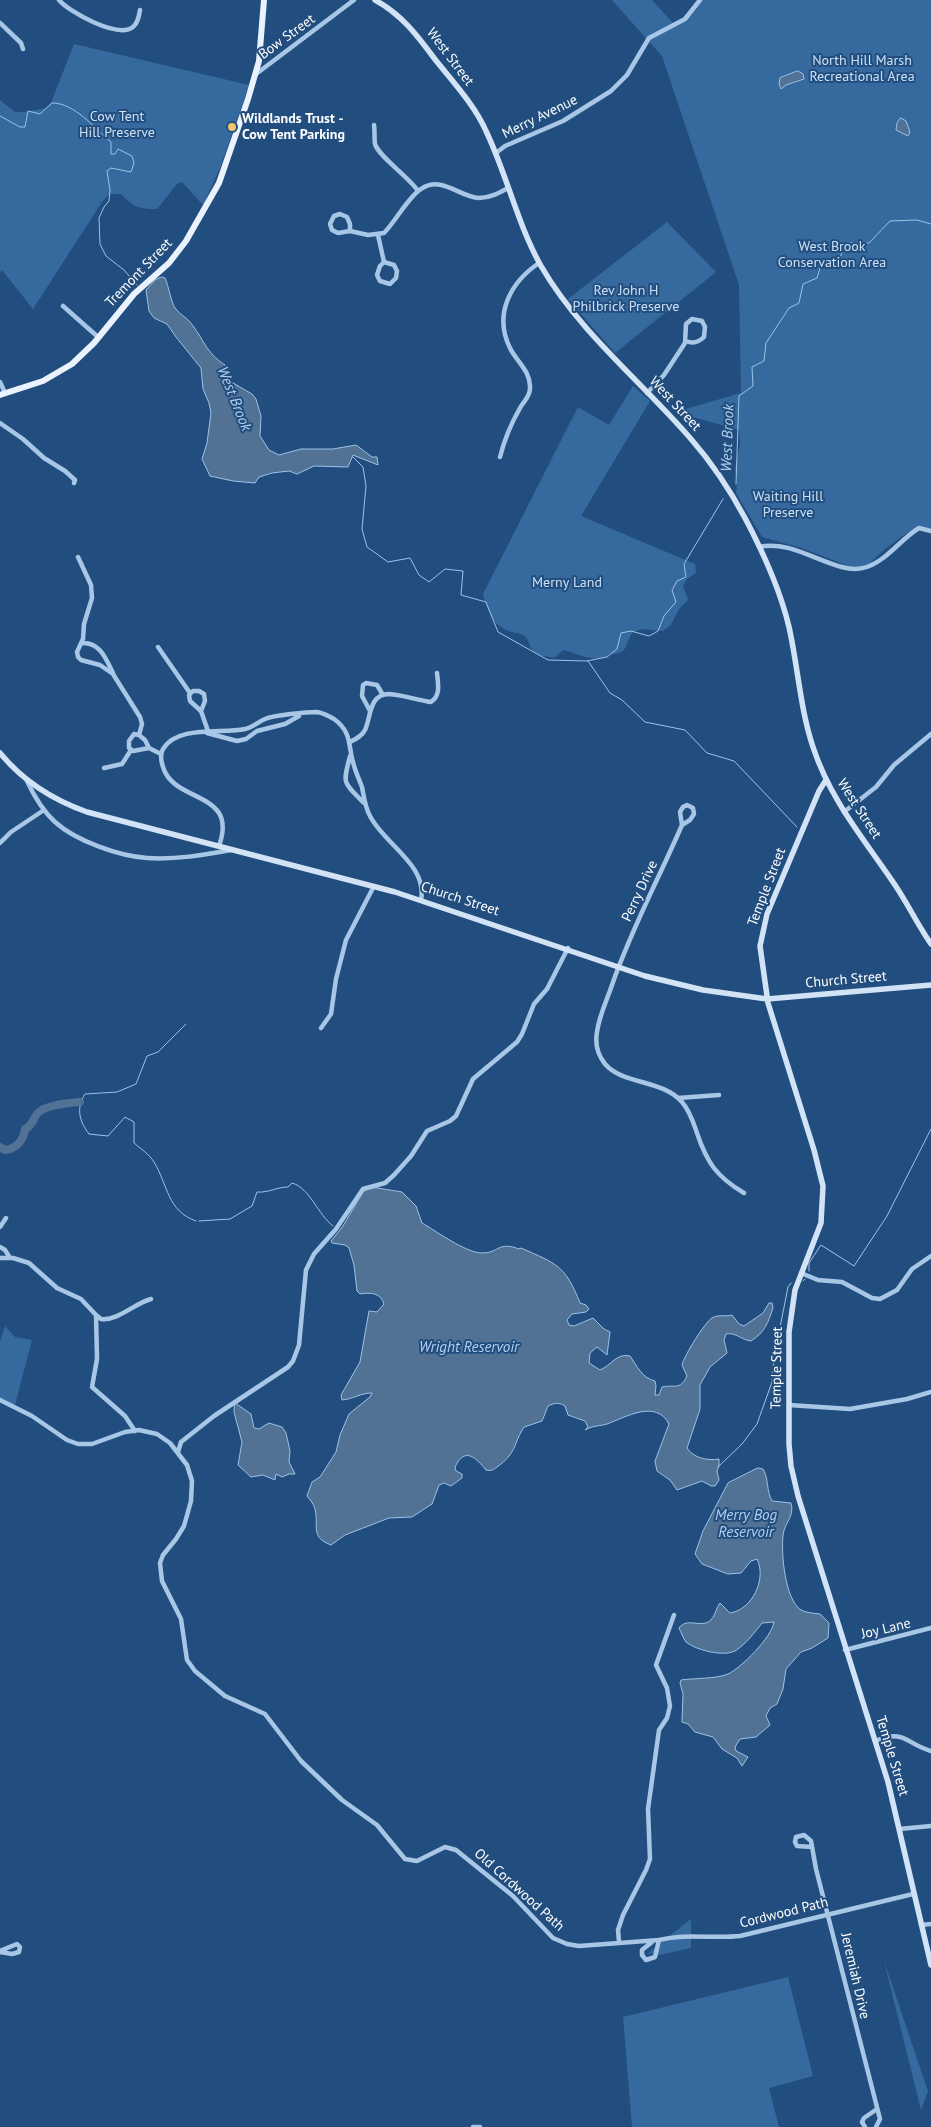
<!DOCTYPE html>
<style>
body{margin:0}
canvas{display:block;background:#224e7f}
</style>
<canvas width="931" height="2127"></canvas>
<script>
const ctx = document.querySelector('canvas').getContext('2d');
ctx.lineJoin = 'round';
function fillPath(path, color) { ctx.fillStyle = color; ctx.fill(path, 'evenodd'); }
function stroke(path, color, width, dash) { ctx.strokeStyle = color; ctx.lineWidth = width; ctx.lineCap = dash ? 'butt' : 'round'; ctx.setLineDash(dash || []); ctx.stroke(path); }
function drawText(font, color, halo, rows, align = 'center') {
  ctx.font = font + ' "PT Sans",sans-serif'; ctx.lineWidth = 4; ctx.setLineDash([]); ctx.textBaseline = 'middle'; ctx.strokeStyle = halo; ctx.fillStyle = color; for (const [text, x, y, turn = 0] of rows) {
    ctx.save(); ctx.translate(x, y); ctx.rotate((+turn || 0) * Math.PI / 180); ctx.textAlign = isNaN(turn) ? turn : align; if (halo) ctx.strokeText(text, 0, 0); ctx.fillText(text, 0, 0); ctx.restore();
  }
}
const green = new Path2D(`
 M612 0H652L673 23 684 18 697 0H931V531H910L886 548 869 564 861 568 848 566 802 548 762 537 736 493 737 485 735 469 740 445 739 430 675 412 741 393 739 285 662 56Z
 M74 44 249 85 220 168 203 205 182 182 177 184 157 209C139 209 133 207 121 194H109L102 202 33 309 2 270 0 273V100L15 112H25L46 108 51 103Z
 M667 222 716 272 615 353 568 299Z
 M633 386 650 401 581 516 695 564 696 573 687 579 683 586 688 600 679 609 671 625 663 631 641 629 632 633C624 646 629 654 609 654L606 658C585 660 580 654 563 650L554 658C549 656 544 657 539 655 528 652 532 640 523 635 520 633 515 633 512 632 492 626 488 612 483 594L578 407 609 425Z
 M5 1326 15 1337 32 1340 15 1405 0 1398V1342Z
 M691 1919V1948L659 1955 653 1953 647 1954Z
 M884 1961 928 2091 921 2110Z
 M788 1977 813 2076 769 2088 779 2127H632L623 2017Z`);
const water = new Path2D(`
 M798 71 803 74 804 79 786 85 781 89 779 84 780 78Z
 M901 118 906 121 910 132 908 136 896 130 897 123Z
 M162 277 165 278C169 287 171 302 175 308 179 314 186 317 190 322 204 339 205 352 225 365L228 380 252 394 256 399 261 416 260 436 269 450 279 455 301 449H333L356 445 372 457H377L378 465 353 455 348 467 314 466 297 474 289 471 272 473 259 477 255 483 233 481 210 476 202 459 207 443 211 413 209 403 203 389 201 368 176 337 167 324 154 318 149 311 146 290 155 280Z
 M371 1187 402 1192 416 1206 422 1223C436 1231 466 1253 482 1253 499 1253 498 1241 519 1249L521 1248C557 1264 565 1265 580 1303L586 1305 589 1309 586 1312 572 1314 567 1320 569 1325 574 1326 593 1318 604 1329 610 1332 607 1355 597 1347 590 1353 589 1363 600 1370C612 1365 616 1353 630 1356 637 1366 642 1378 655 1381L656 1386 655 1395H659L662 1387C674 1384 680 1391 687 1376L682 1365C684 1356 705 1322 712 1318 718 1314 726 1317 732 1315L739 1324 744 1326 763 1313 769 1303H772L773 1308C768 1323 765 1332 751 1341 742 1340 735 1332 726 1334L724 1340 727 1353 710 1367 700 1385V1409L687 1448C693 1458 708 1461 719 1459V1466L717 1471 719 1480 715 1486H711L702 1481 677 1490 670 1480 657 1471 655 1461 669 1424C656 1399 626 1417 607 1424 600 1426 591 1426 585 1430L588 1427 585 1421 568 1415 565 1406C559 1402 554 1403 548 1406L542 1421 524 1427C513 1444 517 1453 497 1467 493 1470 492 1471 486 1470 476 1458 465 1446 455 1467L456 1471 462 1474V1478L451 1486 444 1483 439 1485 432 1504 412 1517 389 1518 345 1535 331 1545C310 1537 319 1527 315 1509 314 1504 310 1500 307 1496L312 1482 320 1477 336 1452 340 1435 349 1414 370 1397 372 1393C361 1393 353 1399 342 1400L341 1395 360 1362 369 1311 377 1312 384 1304C381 1293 371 1292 360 1294L357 1291 354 1265 349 1248 345 1245 332 1243 331 1241 343 1226 363 1192Z
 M235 1403 251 1414 254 1428 259 1429 269 1423 282 1427 286 1433 290 1451 289 1462 295 1474H289L282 1477 276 1474 275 1480 263 1475 251 1477 238 1465 242 1442 234 1412Z
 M758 1468 763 1469C769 1479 766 1490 772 1501L791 1503C795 1517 784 1522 783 1536 781 1553 785 1600 801 1610 807 1613 813 1613 820 1614L829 1623 828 1638 812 1648 801 1652 786 1669 783 1689 777 1704 770 1708 766 1716 770 1725 756 1737 740 1739 735 1747 736 1751 748 1757 742 1766 737 1758 722 1749 713 1737 695 1732 688 1724 682 1722 683 1694 680 1683 681 1680C695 1678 716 1679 728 1674 741 1668 772 1637 774 1622L762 1623C754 1633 746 1644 735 1651 723 1657 696 1650 686 1642 683 1638 681 1632 679 1628 687 1617 700 1628 710 1621 715 1617 716 1608 720 1603L730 1613C752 1610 767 1579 757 1559L751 1561 741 1573 728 1574 702 1564 695 1554 703 1531 728 1483Z`);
const stream = new Path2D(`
 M0 116 20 127H25L28 111 40 114 52 103C75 103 94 128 111 142V154H115L118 149 132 156 134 163 131 172 111 168 107 171 110 190 109 201 104 207 99 218 100 244 106 256 124 270 137 285
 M352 456 363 467 366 486 362 529 367 547 388 562 410 558 419 575 429 582 445 569 463 571 461 595 486 602 498 632 548 660 587 661 607 657 617 649 621 633 631 631 649 636 658 631 664 616 676 602 672 590 677 581 686 577 684 564 723 499
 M736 484 739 396 753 386 752 367 764 361 766 343 789 308 799 303 803 284 817 278 822 262 840 258 845 243H869L890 221 917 220 931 224
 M588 661 610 693 622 700 645 722 685 730 707 753 734 761 797 827
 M186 1024 158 1052 147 1056 136 1084 117 1092 85 1094C76 1108 79 1121 89 1134L108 1136 125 1117 134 1122V1143C140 1148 150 1155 154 1162 168 1185 167 1211 196 1221
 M199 1221 230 1219 252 1206 257 1192C268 1193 277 1187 288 1187L292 1183C310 1188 318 1215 333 1226
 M809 1271V1263L821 1245 854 1266 887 1216 931 1129
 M803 1281 805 1279
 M718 1467 742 1444 757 1424 772 1382 774 1358 788 1287 791 1283`);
const river = new Path2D(`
 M0 1147 5 1150C16 1149 24 1140 25 1129 33 1125 32 1121 37 1114 44 1105 69 1103 80 1102`);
const street = new Path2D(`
 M59 0C69 12 118 39 133 27 138 23 139 16 140 10
 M0 23 21 43 23 49
 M256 74 354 0
 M374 125C375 131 374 138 375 144 379 157 409 177 418 191
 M496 153 505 146 563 121 611 91 627 75 649 38 685 19 700 0
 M350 231 338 233 332 230 330 224 334 216 340 214 347 217 350 224V231L368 235 384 233C395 222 409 196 421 189 442 175 459 197 479 198 490 198 499 193 508 188
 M378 235 384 262 394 265 397 271 396 278 390 284 380 281 377 275 380 266 384 262
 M63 306 98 337
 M0 382 5 393
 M647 393 664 375 685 343 686 324 692 319 702 321 705 327 704 337C699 342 693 344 686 341
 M0 423 23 439 44 458 65 471 75 480 74 483
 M500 457C504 441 512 422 520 408 524 401 530 397 530 388 531 371 516 361 510 348 493 314 511 282 539 263
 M759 547C797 538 836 578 867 567 887 560 901 539 919 528L931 531
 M78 557 91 585 92 598 84 624 83 639 77 652 78 657 81 660 100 665 113 674 140 717 142 724 139 735
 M82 643C100 642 106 659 113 673
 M158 647 190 693
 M193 691H199L204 694 205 701 201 711 190 701 189 695Z
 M201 711 208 731
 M370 711 362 696 363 685 366 683 377 685 383 695
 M207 733 237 741 246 739 257 731 285 724 299 716
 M350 742C356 739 362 736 365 730 371 717 369 694 389 694 403 695 417 700 431 702 441 695 438 684 437 673
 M149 748 133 751 129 748V741L134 734 139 735 145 740 149 748 161 754
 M350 756C343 784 342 781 364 803
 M104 768 122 764 131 750
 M27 781C34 796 43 811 55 822 76 841 119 856 147 858 175 860 204 855 231 850
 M687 805 693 808 694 814 690 820 682 825 680 812 683 807Z
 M844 812 876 787 894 765 931 734
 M682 825C659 878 631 930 612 985 607 1000 599 1016 597 1032 595 1043 598 1055 605 1064 623 1085 662 1079 682 1102 690 1111 693 1122 697 1133 707 1163 717 1177 744 1193
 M0 843 11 832 44 810
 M219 846C239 790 174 804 163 767 161 761 160 754 163 749 177 725 222 734 245 729 252 728 258 722 265 719 274 715 307 712 317 712 323 713 329 716 334 719 352 732 348 745 353 762 355 771 359 779 362 787 364 797 365 807 370 816 384 844 428 865 421 900
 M321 1028 331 1014 336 979 346 940 374 886
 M678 1098 719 1095
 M0 1227 6 1218
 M0 1247 5 1250 10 1258
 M0 1258H13L29 1263 57 1288 81 1299 96 1315
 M801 1273 818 1280 842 1282 872 1298 880 1299 897 1290 912 1269 931 1256
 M0 1400 32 1416 67 1440 78 1444H92L125 1432 139 1430 157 1434 170 1443 187 1465 192 1481 191 1501 184 1526 176 1539 163 1555 160 1563 162 1581 181 1619 187 1660 195 1671 225 1696 265 1714 301 1761 342 1800 377 1825 405 1859 417 1861 445 1847 456 1850 513 1896 553 1938 567 1944 579 1946 659 1940
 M789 1405 850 1409 907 1399 931 1392
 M135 1431 125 1416 92 1387 97 1359 96 1315 101 1319C118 1321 135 1303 151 1299
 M178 1452 181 1442 214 1416 288 1367 293 1361 299 1345 306 1270 314 1254 336 1229 363 1189 385 1183 394 1175 411 1156 427 1131 450 1121 456 1116 473 1079 517 1042 522 1034 534 1004 547 989 568 948
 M845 1650 931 1628
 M875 1741C906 1729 904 1743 931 1751
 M899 1829 931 1826
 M812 1847 797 1846 795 1842 796 1837 804 1835 811 1841 816 1869 880 2119 876 2127
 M921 1925 931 1924
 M619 1942 618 1930 623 1915 646 1870 650 1859 648 1809 659 1730 667 1718 670 1706 667 1688 656 1665 674 1615
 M652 1942 642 1950V1955L646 1960 655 1957 659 1940C686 1933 713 1939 740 1936L913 1894
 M0 1951 17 1944 20 1947 19 1952 12 1954 0 1952
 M473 2127H480
 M865 2127 862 2122 864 2118 877 2109`);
const secondary = new Path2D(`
 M375 0C401 14 417 35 434 58 452 81 474 104 486 131 507 175 517 223 541 266 580 333 641 381 691 439 712 463 730 490 745 518 763 552 780 589 789 627 798 667 800 708 813 747 830 799 863 838 893 882 907 902 917 924 931 944
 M0 753C23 781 53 800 87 812L395 892 645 976 703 990 767 999 931 985
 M826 780 819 791 767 914 760 946 768 1003 814 1150 823 1186 821 1223 795 1290 789 1332V1444L791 1466 798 1496 888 1782 931 1965`);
const primary = new Path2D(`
 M0 395 43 381 72 364 94 343 134 294 169 263 186 241 219 183 248 99 259 61 264 0`);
const markers = [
 [232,127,5,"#f2c66a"]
];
const streetNames = [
 ["Bow Street",287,37,-36],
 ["West Street",450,57,53],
 ["Merry Avenue",540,117,-26],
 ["Tremont Street",139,273,-46],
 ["West Street",675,404,47],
 ["West Street",859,809,57],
 ["Temple Street",767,887,-69],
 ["Perry Drive",640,891,-65],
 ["Church Street",460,899,18],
 ["Church Street",846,980,-5],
 ["Temple Street",777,1368,-89],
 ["Joy Lane",886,1629,-13],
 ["Temple Street",892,1756,73],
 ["Old Cordwood Path",519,1890,42],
 ["Cordwood Path",784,1913,-14],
 ["Jeremiah Drive",855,1976,77]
];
const parkNames = [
 ["North Hill Marsh",862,61],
 ["Recreational Area",862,77],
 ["Cow Tent",117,117],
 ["Hill Preserve",117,133],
 ["West Brook",832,247],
 ["Conservation Area",832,263],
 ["Rev John H",626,291],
 ["Philbrick Preserve",626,307],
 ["Waiting Hill",788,497],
 ["Preserve",788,513],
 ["Merny Land",567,583]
];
const poiNames = [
 ["Wildlands Trust -",242,119],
 ["Cow Tent Parking",242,135]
];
const waterNames = [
 ["West Brook",234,399,68],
 ["West Brook",728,438,-88],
 ["Wright Reservoir",469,1348],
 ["Merry Bog",746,1516],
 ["Reservoir",746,1533]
];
fillPath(green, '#36699d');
fillPath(water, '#517294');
stroke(water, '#9cc2e8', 1);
stroke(stream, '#9cc2e8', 1);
stroke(river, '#517294', 8);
stroke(street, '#a8c7e7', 4.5);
stroke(secondary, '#d2e3f6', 5.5);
stroke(primary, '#e9f2fd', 6);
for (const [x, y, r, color] of markers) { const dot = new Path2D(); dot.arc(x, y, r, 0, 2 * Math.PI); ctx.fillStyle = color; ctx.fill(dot); stroke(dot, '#224e7f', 2); }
drawText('14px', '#fff', '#224e7f', streetNames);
drawText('14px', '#cbe0f5', '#224e7f', parkNames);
drawText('bold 14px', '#fff', '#224e7f', poiNames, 'left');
drawText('italic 15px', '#b3d1ee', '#224e7f', waterNames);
</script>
